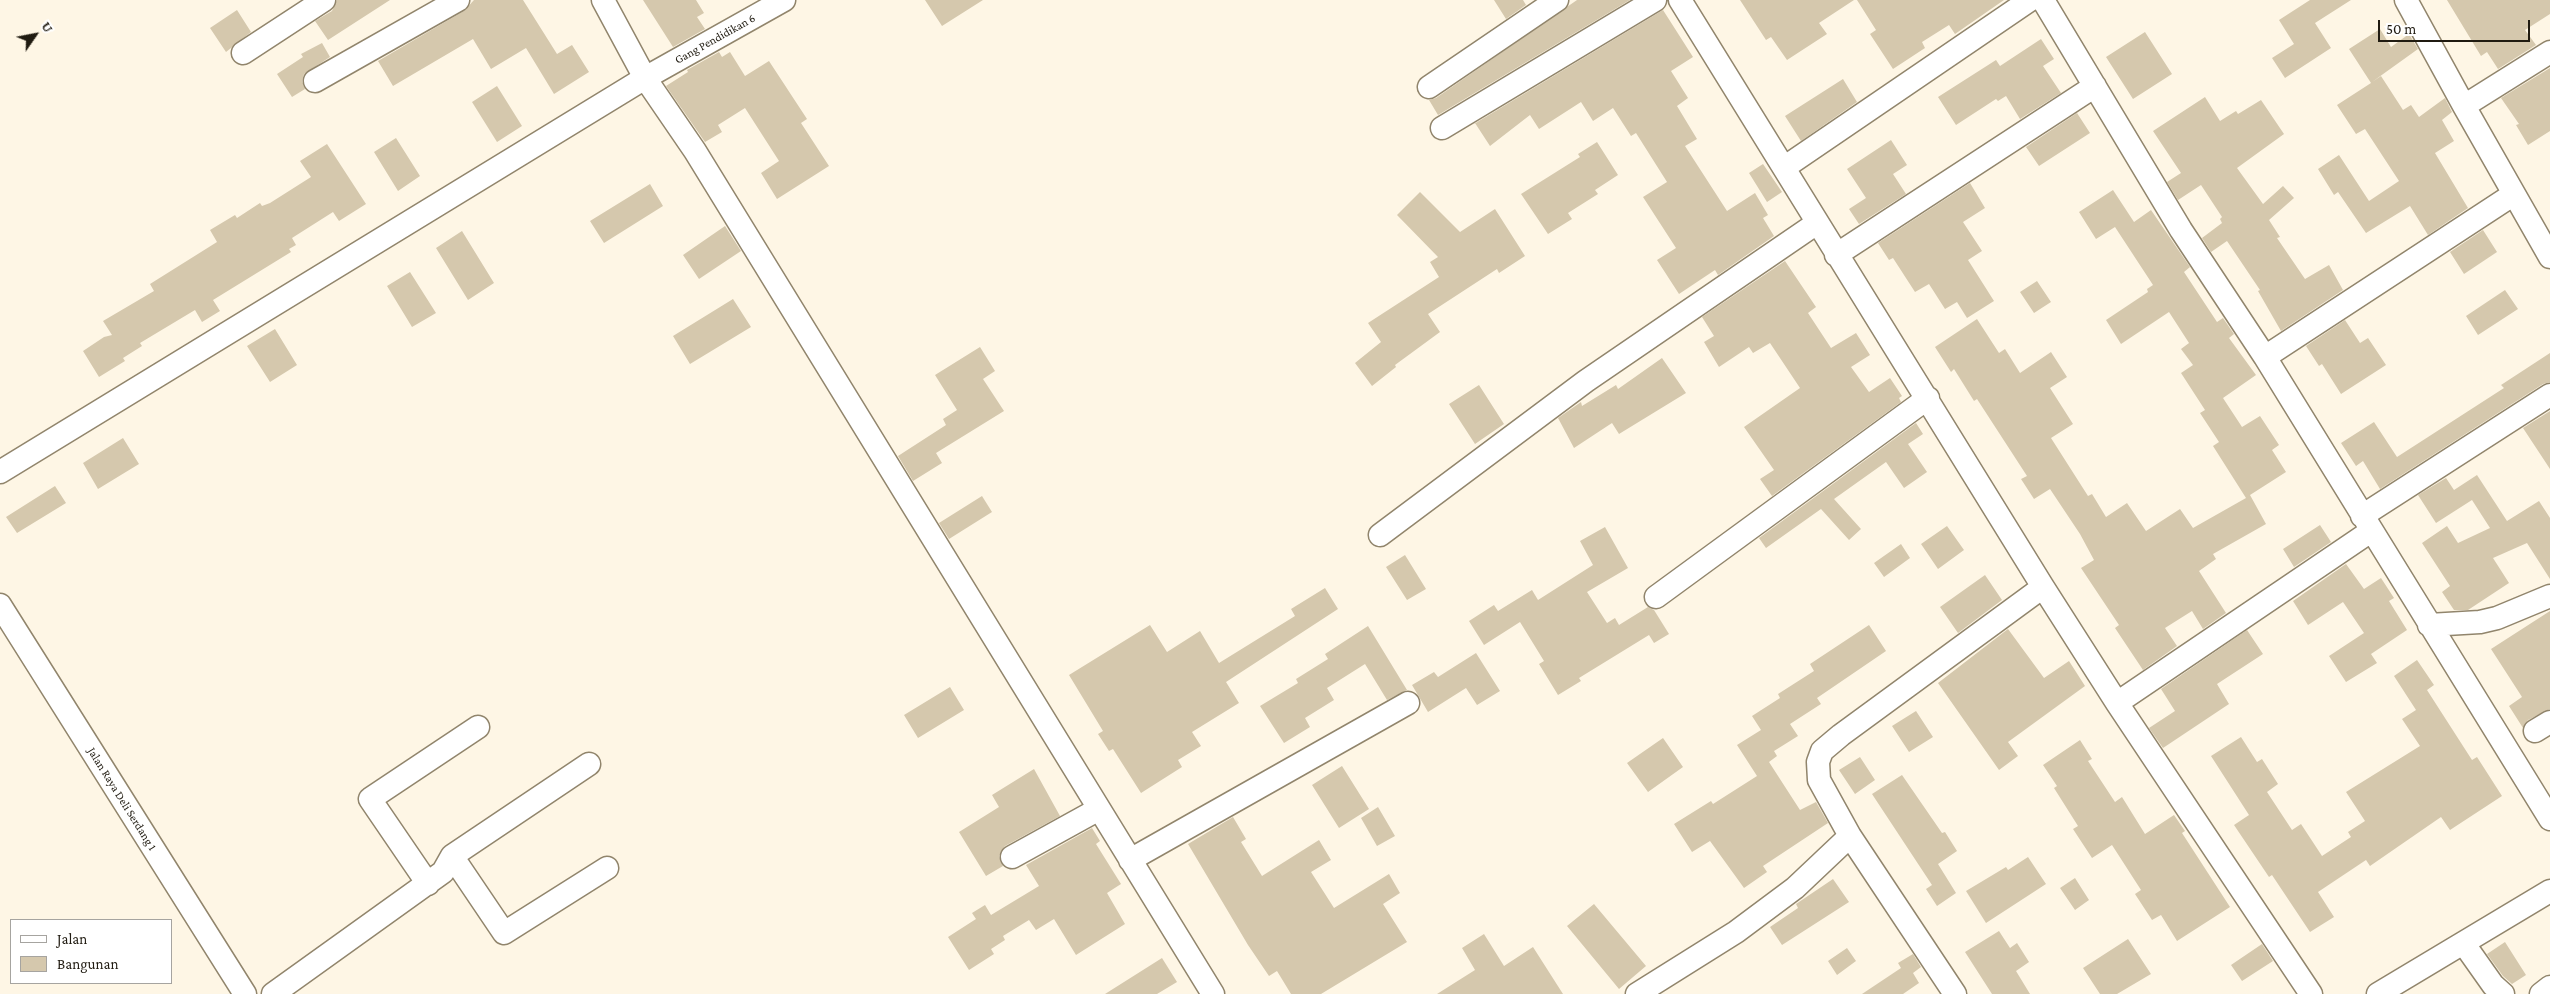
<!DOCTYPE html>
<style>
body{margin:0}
#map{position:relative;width:2550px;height:994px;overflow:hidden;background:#fef6e5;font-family:"Crimson Pro",serif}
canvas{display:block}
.legend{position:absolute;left:10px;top:919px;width:162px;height:65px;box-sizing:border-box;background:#fff;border:1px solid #a6a4a0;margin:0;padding:6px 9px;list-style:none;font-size:15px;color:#201b11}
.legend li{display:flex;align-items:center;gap:10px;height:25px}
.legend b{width:25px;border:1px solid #a6a4a0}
.north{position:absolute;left:10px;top:10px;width:50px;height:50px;-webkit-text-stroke:4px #fff;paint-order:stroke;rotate:57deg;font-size:14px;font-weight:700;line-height:20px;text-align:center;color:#201b11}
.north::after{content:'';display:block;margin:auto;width:18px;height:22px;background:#201b11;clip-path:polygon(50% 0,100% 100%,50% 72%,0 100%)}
.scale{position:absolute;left:2378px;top:20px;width:152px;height:22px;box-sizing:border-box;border:2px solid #201b11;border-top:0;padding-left:6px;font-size:15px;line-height:18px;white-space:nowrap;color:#201b11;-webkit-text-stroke:4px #fff;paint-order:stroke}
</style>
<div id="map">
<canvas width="2550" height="994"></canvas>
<ul class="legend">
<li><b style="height:6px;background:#fff"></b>Jalan</li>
<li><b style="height:14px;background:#d5c8ad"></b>Bangunan</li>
</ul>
<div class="north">U</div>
<div class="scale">50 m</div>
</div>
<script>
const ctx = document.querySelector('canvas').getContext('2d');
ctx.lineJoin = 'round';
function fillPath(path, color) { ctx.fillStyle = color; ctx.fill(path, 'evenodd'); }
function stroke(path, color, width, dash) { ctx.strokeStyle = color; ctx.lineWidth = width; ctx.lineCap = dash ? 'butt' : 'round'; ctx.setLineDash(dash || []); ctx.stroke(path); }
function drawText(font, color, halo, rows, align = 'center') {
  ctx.font = font + ' "Crimson Pro",serif'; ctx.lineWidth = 4; ctx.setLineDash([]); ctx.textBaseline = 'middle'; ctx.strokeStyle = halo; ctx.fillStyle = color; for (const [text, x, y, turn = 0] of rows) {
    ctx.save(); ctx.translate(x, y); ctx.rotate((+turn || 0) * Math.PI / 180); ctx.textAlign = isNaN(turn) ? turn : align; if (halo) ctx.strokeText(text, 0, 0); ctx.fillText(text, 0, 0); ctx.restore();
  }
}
const building = new Path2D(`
 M337 0H390L328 40 315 21 332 11Z
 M474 0H523L557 54 572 45 589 72 554 94 526 48 491 69 473 39 393 86 378 61 464 11Z
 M643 0H696L704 13 697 17 705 29 673 47Z
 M925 0H983L942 26Z
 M1494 0H1523L1526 5 1506 19Z
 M1577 0H1630L1438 115 1429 100 1436 98Z
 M1740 0H1854L1819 23 1827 34 1787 60 1771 37 1766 40Z
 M1857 0H2004L1955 34 1949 25 1922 42 1925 48 1893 69 1870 34 1876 30Z
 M2310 0H2351L2315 23 2331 48 2285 78 2272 58 2294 44 2279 20Z
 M2447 0H2550V14L2525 30 2536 45 2498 69 2487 52 2481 56Z
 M237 10 251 32 226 52 210 28Z
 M1663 10 1693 57 1671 71 1688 98 1677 106 1697 139 1685 146 1727 211 1755 193 1768 215 1763 218 1774 236 1718 275 1715 270 1679 294 1657 260 1676 248 1643 197 1667 182 1636 133 1631 136 1613 108 1593 121 1581 102 1539 129 1530 115 1490 146 1475 123 1474 124Z
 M2380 29 2391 47 2409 34 2418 49 2372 82 2381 76 2403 110 2411 105 2419 117 2445 98 2452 112 2442 120 2454 141 2435 153 2468 208 2428 235 2410 206 2366 233 2338 192 2334 195 2318 169 2339 155 2369 201 2399 181 2365 129 2356 134 2337 105 2371 83 2349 49Z
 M2145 32 2172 74 2133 99 2106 57Z
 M2041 39 2054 59 2043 66 2061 93 2020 119 2006 96 1998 101 1996 99 1956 125 1938 97 1996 60 2000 66Z
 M322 43 330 57 304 74 302 81 305 89 292 97 277 74 303 57 301 54Z
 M719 52 722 57 730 52 745 76 769 61 807 119 801 123 829 166 777 199 761 173 779 161 745 108 718 125 722 132 705 142 666 86 688 72 687 70Z
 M2550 68V131L2528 145 2516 125 2519 124 2501 98Z
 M1843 79 1857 102 1801 141 1785 116Z
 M497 86 522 126 497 142 472 102Z
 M2205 97 2220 121 2236 111 2238 114 2261 100 2284 134 2237 168 2263 204 2283 186 2294 198 2269 220 2280 237 2277 238 2305 279 2329 265 2343 290 2281 331 2258 291 2260 290 2227 241 2211 252 2202 238 2222 223 2220 219 2222 217 2201 185 2178 200 2167 182 2181 173 2153 131Z
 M2077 113 2090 133 2039 166 2026 147Z
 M396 138 420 176 398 191 374 152Z
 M1891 140 1907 165 1893 174 1906 194 1859 224 1849 209 1866 198 1847 169Z
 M1597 142 1618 175 1595 190 1598 194 1568 213 1572 219 1548 234 1521 194 1580 157 1578 154Z
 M327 144 366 204 339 221 333 212 292 238 296 245 289 249 291 252 213 300 220 311 202 322 195 310 140 343 142 346 123 358 125 361 99 377 83 351 104 337 112 335 103 321 154 291 150 284 217 242 210 230 235 215 237 218 260 203 262 206 270 203 311 177 300 161Z
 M1763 164 1782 192 1767 202 1749 173Z
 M1970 183 1985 208 1963 222 1982 251 1968 260 1994 301 1967 318 1957 302 1945 309 1929 284 1915 292 1893 258 1889 260 1878 243Z
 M650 184 663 206 604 243 590 221Z
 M2113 190 2134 222 2151 210 2190 267 2184 272 2217 322 2223 318 2234 334 2229 338 2256 375 2223 398 2242 427 2260 416 2279 445 2272 450 2286 472 2250 495 2266 524 2213 554 2216 559 2199 571 2226 613 2203 629 2192 611 2165 628 2177 646 2143 670 2115 628 2119 625 2081 568 2094 560 2080 534 2050 489 2034 499 2021 479 2027 476 1977 399 1974 401 1954 369 1951 372 1935 347 1977 319 1999 353 2005 349 2020 373 2051 352 2067 377 2050 388 2073 424 2051 438 2088 496 2092 494 2106 517 2127 503 2146 531 2180 509 2193 528 2246 498 2213 446 2219 442 2200 413 2205 410 2181 373 2193 365 2181 349 2189 343 2169 312 2121 344 2106 320 2148 292 2147 289 2153 285 2115 227 2096 239 2079 212Z
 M1420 192 1460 232 1495 209 1525 256 1499 273 1497 269 1428 314 1440 332 1395 365 1396 367 1372 386 1355 363 1381 342 1368 323 1439 277 1430 262 1438 257 1397 215Z
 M725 226 741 251 699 279 683 255Z
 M2483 230 2497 252 2464 274 2450 252Z
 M462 231 494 283 468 300 436 248Z
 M1785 261 1816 307 1808 313 1831 348 1856 333 1870 355 1851 367 1869 392 1890 378 1902 396 1899 398 1901 402 1772 496 1760 479 1774 470 1744 427 1800 388 1770 343 1753 353 1749 347 1719 367 1704 342 1714 336 1702 317Z
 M410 272 436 313 412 327 387 286Z
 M2037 281 2051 302 2034 313 2020 292Z
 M2505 290 2518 309 2478 335 2466 316Z
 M733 299 751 327 690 364 673 336Z
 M2345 320 2360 343 2368 338 2386 365 2341 394 2322 364 2319 366 2306 346Z
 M275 329 297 365 270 382 247 346Z
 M980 347 995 371 983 379 1004 411 936 453 942 463 913 481 898 456 946 425 943 419 957 410 935 375Z
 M2550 353V382L2543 384 2380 489 2363 461 2356 466 2341 443 2374 422 2397 457 2504 388 2501 385Z
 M1662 358 1686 393 1619 434 1612 423 1574 448 1558 418 1581 402 1582 406 1616 385 1618 389Z
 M1479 385 1504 424 1475 444 1449 404Z
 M2550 411V469L2523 428Z
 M1916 423 1923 434 1908 444 1927 472 1904 488 1886 462 1834 499 1861 529 1849 540 1821 509 1766 548 1759 538Z
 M123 438 139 464 98 489 83 463Z
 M2477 475 2507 521 2539 501 2550 518V579L2527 543 2493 558 2509 583 2468 610H2454L2442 592 2450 586 2422 543 2447 526 2458 543 2490 528 2472 500 2436 523 2418 495 2446 478 2454 490Z
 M55 486 66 503 17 533 6 517Z
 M982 496 992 512 949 539 939 523Z
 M2320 525 2331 542 2294 567 2283 549Z
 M1947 526 1964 550 1938 569 1921 544Z
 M1605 527 1628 568 1587 592 1607 623 1615 618 1619 625 1648 607 1654 610 1669 634 1654 643 1649 635 1579 678 1581 681 1558 695 1539 664 1544 661 1520 622 1484 645 1469 621 1494 605 1498 611 1532 590 1538 600 1593 565 1580 541Z
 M1901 544 1910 558 1884 577 1874 563Z
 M1405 555 1426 589 1407 600 1386 567Z
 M2346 564 2364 589 2381 578 2394 598 2389 601 2407 630 2371 654 2377 663 2346 682 2329 656 2364 633 2343 602 2308 625 2293 601Z
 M1985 575 2002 600 1958 633 1940 607Z
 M1325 588 1338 609 1226 682 1239 703 1192 732 1201 746 1178 760 1182 767 1141 793 1113 749 1109 751 1098 734 1103 731 1069 675 1150 625 1167 652 1200 631 1219 663 1295 616 1291 609Z
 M2550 611V709L2528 720 2523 728 2509 706 2522 697 2491 649Z
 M1869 625 1886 651 1817 698 1821 704 1790 724 1798 736 1774 751 1777 756 1769 762 1800 810 1816 802 1828 823 1763 866 1767 872 1744 888 1710 841 1692 852 1674 824 1711 801 1713 804 1757 776 1737 745 1761 730 1752 716 1780 698 1778 694 1814 671 1810 664Z
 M1368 626 1407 690 1387 700 1365 664 1327 688 1334 700 1305 718 1310 727 1284 743 1260 706 1298 683 1296 679 1328 659 1325 654Z
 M2008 629 2044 678 2069 661 2085 686 2008 742 2018 756 1999 770 1938 683Z
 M2247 630 2263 654 2217 684 2229 704 2163 748 2149 728 2175 711 2161 689Z
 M1476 653 1500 691 1477 705 1466 688 1428 712 1412 685 1434 672 1438 677Z
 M2417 660 2434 685 2427 690 2472 760 2477 757 2502 796 2450 830 2441 817 2370 866 2366 860 2318 892 2334 917 2310 932 2272 875 2269 877 2234 825 2249 815 2211 756 2241 737 2257 762 2262 759 2278 784 2267 792 2292 830 2301 824 2322 856 2351 837 2348 832 2365 821 2346 792 2420 746 2402 719 2416 710 2394 676Z
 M950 687 964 710 918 738 904 715Z
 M1916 711 1933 737 1909 752 1892 726Z
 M1663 738 1683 767 1648 792 1627 763Z
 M2080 740 2092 759 2088 761 2115 802 2122 797 2145 834 2174 815 2185 831 2182 833 2230 907 2177 941 2161 915 2152 920 2135 894 2141 890 2112 845 2092 858 2073 829 2078 826 2054 788 2057 786 2043 765Z
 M1860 757 1875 780 1855 794 1839 770Z
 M1342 766 1369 809 1339 828 1312 785Z
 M1034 769 1060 816 1005 846 999 856 1003 866 986 876 959 832 999 807 992 795Z
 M1902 775 1942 833 1945 832 1957 851 1938 864 1956 893 1937 906 1926 889 1932 885 1872 794Z
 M1378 807 1395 836 1377 846 1361 818Z
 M1233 817 1246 839 1241 842 1262 876 1319 840 1331 860 1311 872 1334 908 1389 874 1400 893 1383 904 1407 942 1321 994H1291L1277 971 1269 976 1248 945 1188 844Z
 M1092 828 1100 841 1096 844 1121 884 1107 893 1125 924 1076 955 1054 919 1036 930 1029 920 1003 936 1005 940 991 949 994 954 969 970 948 937 976 919 972 913 985 905 991 915 1039 886 1026 865Z
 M2028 857 2046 884 1986 923 1966 891 2006 867 2008 870Z
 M2075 878 2089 900 2075 910 2060 888Z
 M1833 879 1849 902 1782 945 1770 927 1798 908 1796 904Z
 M1594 904 1646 966 1619 989 1567 926Z
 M1999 931 2010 948 2017 943 2029 962 2016 971 2030 994H1992L1965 952Z
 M1484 934 1504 966 1533 947 1563 994H1437L1475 970 1462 948Z
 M2128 939 2151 974 2117 994H2100L2083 968Z
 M2505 942 2526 975 2512 984 2503 976 2487 954Z
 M2262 944 2273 961 2242 981 2231 965Z
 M1847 948 1856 961 1837 975 1828 961Z
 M1913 954 1921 967 1913 973 1919 983 1903 994H1862L1901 968 1898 963Z
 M1162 958 1177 982 1157 994H1105Z`);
const minor = new Path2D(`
 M603 0 645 78 695 151 1213 994
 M1680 0 2043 587 2117 703 2311 994
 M2043 0 2181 230 2265 357 2550 819
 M2406 0 2464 106 2550 257
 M243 53 324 0
 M315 81 458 0
 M1429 87 1557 0
 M2464 106 2550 52
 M1442 128 1655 0
 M1785 167 2030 0
 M1836 255 2095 86
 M2265 357 2514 194
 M0 472 645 78 784 0
 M2362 516 2550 395
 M1380 535 1586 381 1817 223
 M1656 597 1928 398
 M0 605 245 994
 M2429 625 2480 622 2497 618 2550 596
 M2117 703 2371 531
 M2535 731 2550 722
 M452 856 504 933 607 868
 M1012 857 1099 809
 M1130 860 1408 703
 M428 884 370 799 478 727
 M2464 944 2493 985 2503 994
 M273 994 443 872 452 856 589 764
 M1637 994 1736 932 1795 888 1850 836
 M1955 994 1850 836 1819 780 1818 762 1822 751 1841 735 2043 587
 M2378 994 2550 891
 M2541 994 2550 987`);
const streetNames = [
 ["Gang Pendidikan 6",715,39,-29],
 ["Jalan Raya Deli Serdang 1",122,799,58]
];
fillPath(building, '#d5c8ad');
stroke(minor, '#91856c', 25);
stroke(minor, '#fff', 22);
drawText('12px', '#201b11', '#fff', streetNames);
</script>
